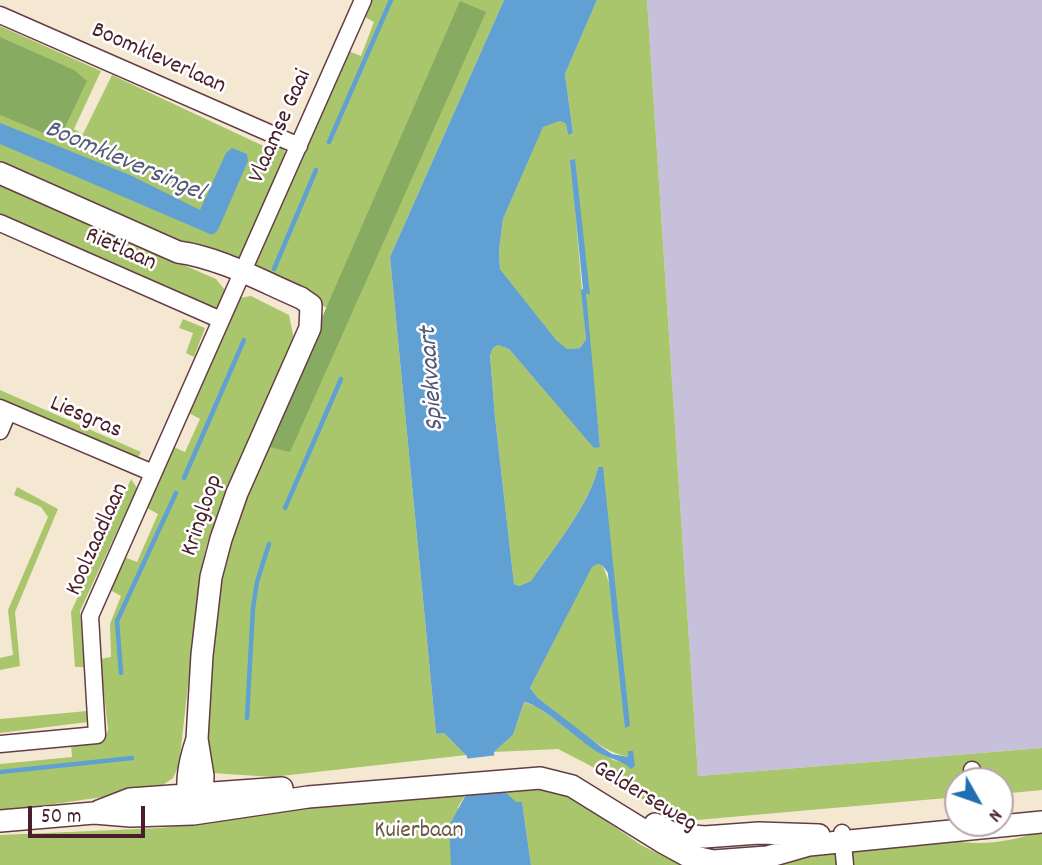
<!DOCTYPE html>
<style>
body{margin:0}
#map{position:relative;width:1042px;height:865px;overflow:hidden;background:#f5e8d3;font-family:Dekko,sans-serif}
canvas{display:block}
.north{position:absolute;left:944px;top:767px;width:70px;height:70px;box-sizing:border-box;background:#fff;border:2px solid #b7a5aa;border-radius:50%;rotate:130deg;font-size:19px;font-weight:700;line-height:28px;text-align:center;color:#4a1f2b}
.north::after{content:'';display:block;margin:auto;width:24px;height:32px;background:#1f6fb2;clip-path:polygon(50% 0,100% 100%,50% 72%,0 100%)}
.scale{position:absolute;left:28px;top:806px;width:117px;height:32px;box-sizing:border-box;border:4px solid #4a1f2b;border-top:0;padding-left:9px;font-size:21px;line-height:24px;white-space:nowrap;color:#4a1f2b;-webkit-text-stroke:5px #fff;paint-order:stroke}
</style>
<div id="map">
<canvas width="1042" height="865"></canvas>
<div class="north">N</div>
<div class="scale">50 m</div>
</div>
<script>
const ctx = document.querySelector('canvas').getContext('2d');
ctx.lineJoin = 'round';
function fillPath(path, color) { ctx.fillStyle = color; ctx.fill(path, 'evenodd'); }
function stroke(path, color, width, dash) { ctx.strokeStyle = color; ctx.lineWidth = width; ctx.lineCap = dash ? 'butt' : 'round'; ctx.setLineDash(dash || []); ctx.stroke(path); }
function drawText(font, color, halo, rows, align = 'center') {
  ctx.font = font + ' Dekko,sans-serif'; ctx.lineWidth = 5; ctx.setLineDash([]); ctx.textBaseline = 'middle'; ctx.strokeStyle = halo; ctx.fillStyle = color; for (const [text, x, y, turn = 0] of rows) {
    ctx.save(); ctx.translate(x, y); ctx.rotate((+turn || 0) * Math.PI / 180); ctx.textAlign = isNaN(turn) ? turn : align; if (halo) ctx.strokeText(text, 0, 0); ctx.fillText(text, 0, 0); ctx.restore();
  }
}
const industrial = new Path2D(`
 M647 0H1042V748L698 776Z`);
const green = new Path2D(`
 M370 0H504L390 257 436 734 444 733 467 755 272 777 212 773 208 759 206 714 219 572 240 504 327 308 255 270V263L346 50 361 56 374 22 363 16Z
 M597 0H647L698 776 1042 748V790L1000 794V781H958V797L697 820 666 814 589 765 558 749 494 752 513 735 524 702 537 707 613 760 626 763 628 757C596 750 565 718 538 698L530 688 592 566 598 564 603 566 609 583 598 467C591 503 552 550 531 581L519 586 514 584 495 417 490 354 493 348 498 345 509 349 594 447H600L571 160 586 339 580 348 567 349 556 341 500 269 499 251 503 219 543 126 560 121 566 124 568 135 573 133 565 74Z
 M0 26 101 71 74 129 83 134 112 75 272 150 276 142 283 147 286 157 238 261 211 256 0 167Z
 M0 185 216 279 225 290 224 301 215 308 205 307 0 218Z
 M251 296 289 315 294 339 229 483 206 547 200 579 179 765 173 778 157 789 0 812V764L72 757 71 745C86 744 105 747 108 729L100 659 111 657 110 624 121 596 110 590 124 557 137 562 158 514 147 508 174 447 185 452 200 419 189 413 232 310 239 298Z
 M183 319 205 328 194 357 186 353 193 333 179 328Z
 M0 390 141 452 137 460 0 400Z
 M131 479 137 488 80 611 84 667H75L71 612Z
 M17 487 58 509 15 612 20 666 0 670V658L13 655 8 610 48 517 41 507 14 495Z
 M87 711 88 722 0 733V719Z
 M549 781 641 845 669 859 700 865H531L522 802 516 803 497 784Z
 M470 787 458 807 460 865H0V835L159 828 213 822 246 808Z
 M1042 831V865H715L806 852 949 840C980 847 1013 841 1042 831Z`);
const forest = new Path2D(`
 M460 1 486 12 290 452 266 446Z
 M0 37 74 70 87 81 64 129 44 133 0 115Z`);
const water = new Path2D(`
 M504 0H597L565 74 573 133 568 135 566 124 560 121 543 127 503 219 499 251 500 269 556 340 567 349 580 348 586 339 581 290 583 289 570 160 575 159 590 295 586 293 600 447 594 448 509 349 498 345 493 348 490 355 495 417 514 584 519 586 531 581C552 550 591 503 598 467H603L630 726 625 728 608 573 603 566 598 564 592 567 530 688 538 698 600 746 612 754 628 757V751H633L635 766 631 769C622 759 604 758 593 749 578 739 540 704 524 702L513 735 494 752 497 784 516 802H522L531 865H451L449 826 470 787 467 756 444 733 436 734 390 257Z
 M0 123 130 175 200 210 226 153 232 148 247 154 248 161 218 230 214 234H210L0 144Z`);
const pier = new Path2D(`
 M498 755 501 783 467 786 464 759Z`);
const stream = new Path2D(`
 M329 142 391 0
 M274 269 316 170
 M184 478 244 340
 M285 508 341 379
 M121 673 117 621 176 493
 M247 718 253 608 257 582 269 544
 M0 772 132 758`);
const minor = new Path2D(`
 M0 15 299 146
 M0 223 221 320
 M0 408 153 473
 M0 431 8 412
 M0 744 97 735 90 616 363 0
 M972 770 973 781
 M842 833 845 865`);
const tertiary = new Path2D(`
 M0 173 178 252C221 258 261 281 301 298L311 305 310 328 237 493 221 539 211 577 202 655 197 739 203 776 202 794 193 814C184 787 188 766 197 739
 M99 811 130 799 282 788
 M0 821 94 813 131 816 193 814 308 797 540 778 572 786 664 843 686 855 713 861 767 857 809 845 1042 822
 M655 824 674 834 704 837 759 833 819 835`);
const streetNames = [
 ["Boomkleverlaan",158,60,24],
 ["Vlaamse Gaai",282,127,-66],
 ["Rietlaan",120,251,24],
 ["Liesgras",85,419,23],
 ["Kringloop",204,516,-71],
 ["Koolzaadlaan",99,540,-66],
 ["Gelderseweg",644,798,31]
];
const parkNames = [
 ["Kuierbaan",419,833]
];
const waterNames = [
 ["Boomkleversingel",124,163,23],
 ["Spiekvaart",434,379,-94]
];
fillPath(industrial, '#c6c0da');
fillPath(green, '#aac66d');
fillPath(forest, '#87ab60');
fillPath(water, '#61a0d3');
fillPath(pier, '#f5e8d3');
stroke(stream, '#61a0d3', 4.5);
stroke(minor, '#643d44', 19);
stroke(tertiary, '#643d44', 24);
stroke(minor, '#fff', 16);
stroke(tertiary, '#fff', 21);
drawText('24px', '#4a1f2b', '#fff', streetNames);
drawText('24px', '#6c5942', '#fff', parkNames);
drawText('italic 26px', '#545977', '#fff', waterNames);
</script>
